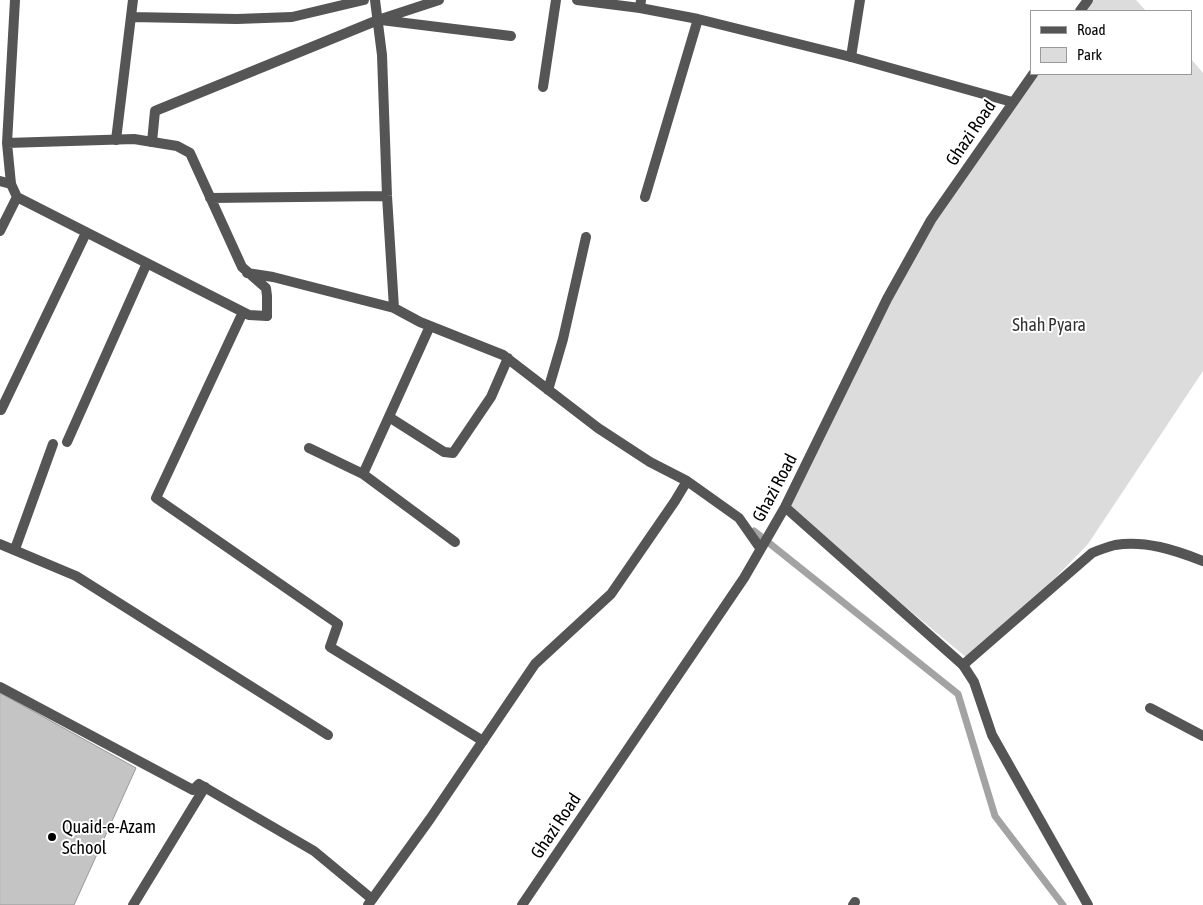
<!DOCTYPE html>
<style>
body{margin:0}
#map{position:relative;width:1203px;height:905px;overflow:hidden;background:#fff;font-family:"Asap Condensed",sans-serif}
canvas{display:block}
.legend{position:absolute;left:1030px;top:10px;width:162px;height:65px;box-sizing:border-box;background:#fff;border:1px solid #999;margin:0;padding:6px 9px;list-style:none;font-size:15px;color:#000}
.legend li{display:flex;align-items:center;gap:10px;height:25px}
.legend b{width:25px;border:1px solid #999}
</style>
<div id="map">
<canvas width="1203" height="905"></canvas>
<ul class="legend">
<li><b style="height:6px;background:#555"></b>Road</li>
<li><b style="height:14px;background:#dcdcdc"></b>Park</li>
</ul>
</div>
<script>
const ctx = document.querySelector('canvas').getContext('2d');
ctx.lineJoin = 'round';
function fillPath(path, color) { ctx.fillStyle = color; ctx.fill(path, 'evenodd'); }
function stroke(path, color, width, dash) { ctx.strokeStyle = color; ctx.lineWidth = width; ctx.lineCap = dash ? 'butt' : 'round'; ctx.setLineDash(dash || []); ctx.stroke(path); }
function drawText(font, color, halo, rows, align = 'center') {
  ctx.font = font + ' "Asap Condensed",sans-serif'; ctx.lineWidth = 4; ctx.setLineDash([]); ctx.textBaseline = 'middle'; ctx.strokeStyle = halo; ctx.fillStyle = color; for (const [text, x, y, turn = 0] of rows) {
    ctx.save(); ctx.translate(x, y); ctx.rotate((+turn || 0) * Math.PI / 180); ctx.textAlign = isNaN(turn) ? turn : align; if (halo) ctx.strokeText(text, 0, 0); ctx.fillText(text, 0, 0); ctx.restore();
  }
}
const green = new Path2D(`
 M1089 0H1136L1146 11H1081Z
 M1192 60 1203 73V371L1088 544 973 663 785 507 931 220 1036 74H1192Z`);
const stream = new Path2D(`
 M754 531 958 694 995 816 1063 905`);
const building = new Path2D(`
 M0 693 136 768 74 905H0Z`);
const service = new Path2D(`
 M577 0 640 8 698 19 851 57 1012 102
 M131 17 237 19 292 17 364 0
 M381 20 511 36
 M116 140 133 0
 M152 142 155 111 378 20 439 0
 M0 181 11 184 17 197 243 312 249 315 267 316
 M645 197 698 19
 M0 231 17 197
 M243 312 156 498 338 624 330 647 483 741
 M1 410 86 233
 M67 442 147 263
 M0 544 76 576 328 735
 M15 549 53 444
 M963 665 1092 553C1099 550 1107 547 1115 545 1145 540 1175 550 1203 561
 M0 687 193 790 199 784 314 851 372 899
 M1150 708 1203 736`);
const minor = new Path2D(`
 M375 0 382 55 387 196 394 308
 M640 8 641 0
 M1080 11 1088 0
 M851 57 860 0
 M543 87 556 0
 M7 143 134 139 177 146 190 153 242 267 266 288 267 296V316
 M11 184 7 143 15 0
 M210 198 387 196
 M247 273 273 277 394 308 420 322 503 355 598 428 650 462 687 481 739 518 760 548
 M548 390 563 339 586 237
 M389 417 444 452 453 453 491 397 508 358
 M309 448 363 474 455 542
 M363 474 430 326
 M785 507 963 665 974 682 992 735 1088 905
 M133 905 205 787
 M368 905 430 819 535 664 611 594 675 501 687 481
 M522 905 744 578 785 507 887 299 931 220 1033 74
 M853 905 855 902`);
const markers = [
 [52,837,5,"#000"]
];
const streetNames = [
 ["Ghazi Road",971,133,-56],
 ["Ghazi Road",775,488,-62],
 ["Ghazi Road",556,826,-56]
];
const parkNames = [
 ["Shah Pyara",1049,325]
];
const poiNames = [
 ["Quaid-e-Azam",62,827],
 ["School",62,848]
];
fillPath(green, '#dcdcdc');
stroke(stream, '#a3a3a3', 7);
fillPath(building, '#c4c4c4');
stroke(building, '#999', 1);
stroke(service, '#555', 10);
stroke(minor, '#555', 10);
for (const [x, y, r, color] of markers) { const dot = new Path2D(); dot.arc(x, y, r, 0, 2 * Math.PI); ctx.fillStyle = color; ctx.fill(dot); stroke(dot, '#fff', 2); }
drawText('18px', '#000', '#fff', streetNames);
drawText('18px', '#333', '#fff', parkNames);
drawText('18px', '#000', '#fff', poiNames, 'left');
</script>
